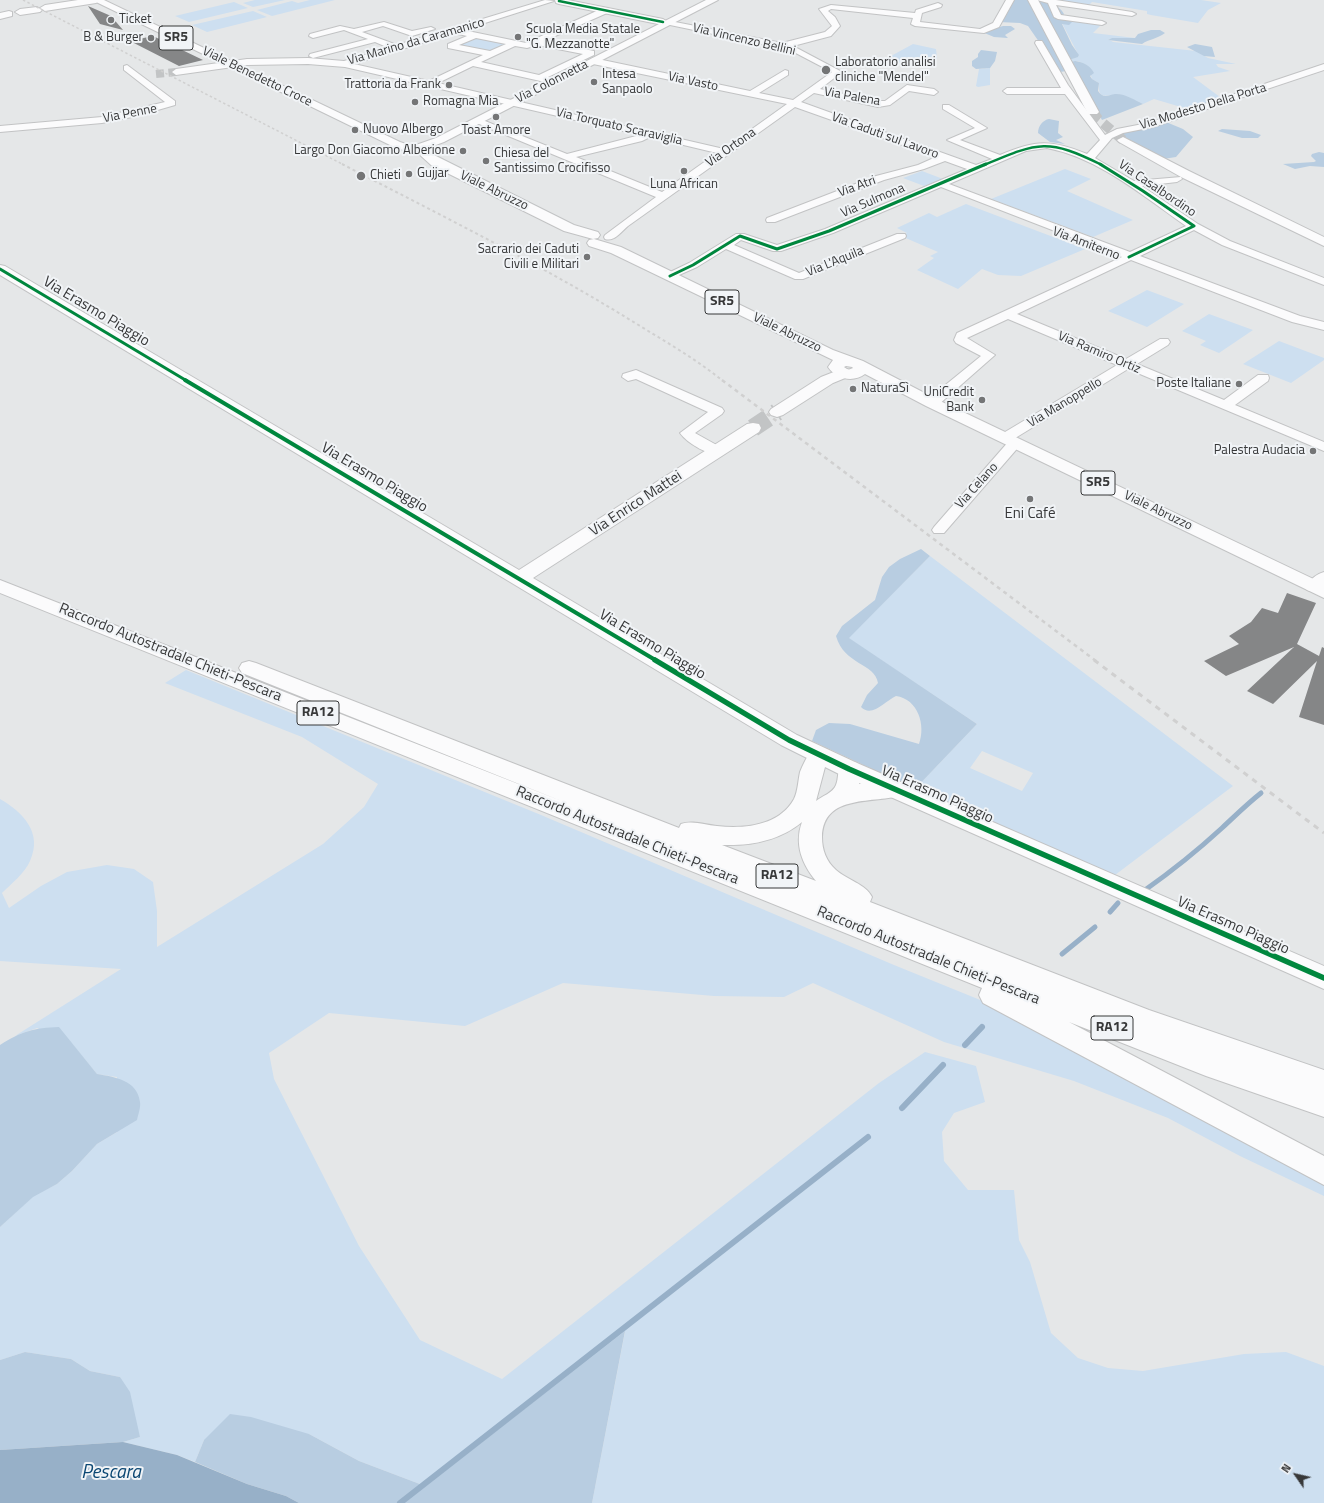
<!DOCTYPE html>
<meta charset="utf-8">
<style>
body{margin:0}
#map{position:relative;width:1324px;height:1503px;overflow:hidden;background:#e5e7e8;font-family:"Titillium Web",sans-serif}
canvas{display:block}
.north{position:absolute;left:1276px;top:1455px;width:40px;height:40px;-webkit-text-stroke:3px #f1f4f7;paint-order:stroke;rotate:304deg;font-size:11px;font-weight:700;line-height:16px;text-align:center;color:#373839}
.north::after{content:'';display:block;margin:auto;width:14px;height:18px;background:#373839;clip-path:polygon(50% 0,100% 100%,50% 72%,0 100%)}
</style>
<div id="map">
<canvas width="1324" height="1503"></canvas>
<div class="north">N</div>
</div>
<script>
const ctx = document.querySelector('canvas').getContext('2d');
ctx.lineJoin = 'round';
function fillPath(path, color) { ctx.fillStyle = color; ctx.fill(path, 'evenodd'); }
function stroke(path, color, width, dash) { ctx.strokeStyle = color; ctx.lineWidth = width; ctx.lineCap = dash ? 'butt' : 'round'; ctx.setLineDash(dash || []); ctx.stroke(path); }
function drawText(font, color, halo, rows, align = 'center') {
  ctx.font = font + ' "Titillium Web",sans-serif'; ctx.lineWidth = 4; ctx.setLineDash([]); ctx.textBaseline = 'middle'; ctx.strokeStyle = halo; ctx.fillStyle = color; for (const [text, x, y, turn = 0] of rows) {
    ctx.save(); ctx.translate(x, y); ctx.rotate((+turn || 0) * Math.PI / 180); ctx.textAlign = isNaN(turn) ? turn : align; if (halo) ctx.strokeText(text, 0, 0); ctx.fillText(text, 0, 0); ctx.restore();
  }
}
const green = new Path2D(`
 M255 0H285L253 7 243 3Z
 M310 0H335L272 16 257 10 292 1 298 3Z
 M1051 0H1201L1221 3 1208 10 1198 23 1151 15 1147 14V11L1092 2 1088 6Z
 M234 2 248 8 189 22 175 16Z
 M253 11 267 17 207 32 192 25Z
 M1069 20 1097 23 1101 25 1093 33 1135 38 1108 39 1113 42 1196 51 1208 58 1236 64H1216L1218 67 1230 71 1193 77 1224 100 1191 110 1154 99 1143 104C1136 101 1129 97 1122 95 1111 92 1097 104 1099 83L1092 79 1088 66 1078 61 1071 62 1069 60 1079 56 1062 23 1066 24Z
 M477 37 507 44 488 53 457 45Z
 M913 44 936 49 937 58 930 66H903L891 56Z
 M990 68V85L978 87 976 86 979 69Z
 M535 161 552 168 539 173 523 165Z
 M1065 169 1091 179 1067 191 1133 220 1093 237 991 199Z
 M922 171 943 179 924 186 903 178Z
 M966 204 1085 249 1021 276 998 275 982 269 958 289 917 270 934 258 930 256 938 252 901 236 907 233 897 228 929 213 937 217Z
 M1147 290 1184 304 1147 327 1108 311Z
 M1209 314 1253 330 1219 353 1200 345 1206 341 1182 331Z
 M1279 341 1324 358V360L1291 383 1243 364Z
 M930 556 1233 786 1115 875 915 789 977 724 848 638ZM982 751 1033 773 1022 791 970 768Z
 M186 670 541 815 894 965 1000 1008 1324 1180V1196L1240 1156 1168 1118 1074 1081 944 1042 813 983 784 997 714 996 563 983 465 1026 329 1013 269 1053 274 1079 359 1246 420 1340 502 1379 879 1083 925 1052 976 1066 985 1102 954 1113 942 1132 944 1161 968 1190H1014L1019 1240 1030 1262 1051 1333 1078 1358 1108 1368 1143 1371 1244 1354 1286 1352 1324 1366V1503H592L625 1332 425 1486 359 1461 309 1434 204 1440 195 1462 177 1455 123 1442 140 1437 120 1377 90 1371 71 1359 25 1352 0 1360V1227L33 1196 57 1184 72 1171 97 1144 117 1132V1077L97 1074 72 1044 37 1028 15 1036 121 969 0 961V799C23 812 43 833 30 861 25 873 11 884 2 893L9 908 41 886 67 872 107 865 134 869 153 882 157 911V947L323 844 364 807 378 784 302 737 165 683Z`);
const forest = new Path2D(`
 M1012 0H1030L1066 71 1060 72 1028 26 1020 23 999 22Z
 M1038 0C1049 1 1059 5 1064 14L1061 17 1072 22 1069 25 1062 24 1072 45 1079 55 1078 57 1069 60Z
 M1003 26H1011L1015 29 1005 35 1008 38 994 37 982 32Z
 M1151 30H1160L1165 33C1157 39 1149 39 1142 44L1108 40 1112 38H1135L1138 34Z
 M1195 44 1212 47 1215 57 1204 56 1187 47Z
 M981 50 997 52 995 61 990 68 976 69 972 66V61L978 57V54Z
 M1075 61C1083 62 1090 65 1094 73L1090 76 1092 79 1099 83 1098 91C1103 99 1108 95 1115 94 1124 93 1135 100 1143 104L1102 120 1071 62Z
 M1049 119 1059 121 1058 133 1063 137 1056 140 1065 144 1050 142 1038 133C1038 126 1043 120 1049 119Z
 M1166 122 1183 129 1193 137 1176 157 1163 159 1118 133Z
 M1222 129 1250 131 1261 135 1258 138H1242L1218 131Z
 M1319 152 1324 153V167L1310 166 1295 169 1283 164 1314 162 1316 161 1311 156 1312 154Z
 M921 549 930 556 849 638 977 724 915 789 812 741 816 730 829 723 850 724 919 744C926 725 918 699 896 696 885 701 872 718 861 707L867 695 878 683C875 663 844 665 836 636L842 626 875 600 882 577 889 567 900 559Z
 M59 1027 97 1074C115 1077 137 1080 140 1102 141 1107 138 1115 137 1120L97 1144 72 1171 57 1184 33 1197 0 1227V1045C22 1031 34 1028 59 1027Z
 M625 1331 592 1503H299L286 1496 247 1484 195 1462 204 1440 230 1414 251 1417 309 1434 359 1461 425 1486Z
 M25 1352 71 1359 90 1371 120 1377 130 1392 140 1437 123 1442 0 1450V1360Z`);
const water = new Path2D(`
 M123 1442 177 1455 247 1484 286 1496 299 1503H0V1450Z`);
const streamFar1 = new Path2D(`
 M1145 890C1172 871 1198 850 1222 828 1235 816 1247 804 1261 793
 M1110 912 1118 903
 M1062 954 1095 927`);
const stream = new Path2D(`
 M965 1045 982 1027
 M902 1108 943 1065
 M400 1503 868 1137`);
const building = new Path2D(`
 M88 6 111 16 123 30 100 24Z
 M153 36 203 60 179 66 130 41Z
 M1287 593 1316 603 1297 644 1319 656 1322 647 1324 648V725L1299 717 1317 661 1273 704 1247 691 1294 647 1226 676 1204 661 1239 644 1229 636 1251 622 1262 608 1278 613Z`);
const minorTunnel = new Path2D(`
 M156 74 176 72`);
const tertiaryTunnel = new Path2D(`
 M753 428 777 412`);
const trunkTunnel = new Path2D(`
 M1093 112 1098 119 1123 140`);
const minor = new Path2D(`
 M545 0 554 1 463 30 526 43 601 9H607V13L544 41 594 51V55L548 77 557 79V83L554 84 473 66 438 83 724 149 787 104 593 64 589 61 593 58 750 91 785 70 788 71V75L759 93 793 100 832 72 790 50 670 25 666 23 670 21 782 43 825 32 832 26 819 9 831 5 915 13 916 10 938 3 942 5 941 7 922 13 920 22 980 29 993 23 1006 0H1014L999 27 984 33 915 26 911 24 913 18 831 9 828 11 835 17 840 26 831 36 793 46 842 72 820 89 878 101H885L907 85 934 89 938 92 934 95 909 91 890 105 878 107 814 93 801 102 976 165 992 159 947 140 975 128 943 109V105H949L987 128 960 140 1000 155C1035 140 1051 139 1087 154L1100 140 1065 94H1007L1003 91 1007 88H1061L1035 43 1036 41H1042L1068 85 1105 135 1117 129 1148 123 1324 64V70L1153 127 1123 133 1112 138 1095 158 1134 181 1181 177 1182 179 1177 182 1142 186 1198 224 1230 241 1324 278V285L1222 245 1194 230 1140 256 1300 316 1324 322V330L1292 322 1131 260 1017 314 1126 359 1160 339H1168L1170 342 1168 345 1137 364 1224 400 1258 375H1268L1269 378 1268 381 1235 405 1324 442V451L1128 369 1012 440H1020L1022 443 944 533H934L932 530 934 527 1009 441H1000L998 438 1000 435 1117 365 1008 319 967 338 995 355 937 406H927L925 403 927 400 981 356 956 343 954 340 957 333 1122 257 941 187 833 233 781 251H773L741 240 734 245 799 273 897 234H905L906 236 905 238 803 279H795L726 249 697 267 670 279 664 276 666 274 689 263 736 234H744L777 245 825 229 967 169 945 161 924 169 884 180 775 222H767L766 220 767 218 876 176 918 165 936 157 795 107 628 226C621 232 614 242 605 239L604 237 605 235 656 197 472 121 477 118 480 119 567 154 640 135 345 67 308 64 247 65 176 75 172 72 176 69 247 59 308 58 344 61 389 48 375 42 313 58 309 56 310 54 368 39 344 30 313 38 309 36 310 34 340 26 354 29 384 22 412 31 431 27 435 29 412 36 383 26 362 32 397 45ZM454 33 467 36 448 44V48L483 55 429 81 354 64ZM476 38 506 44 490 51 459 45ZM537 45 583 54 539 75 481 62 515 46 527 48ZM650 137 717 153 662 192 576 157 642 141ZM1047 148C1099 158 1143 196 1186 226L1130 252 949 184 1026 151Z
 M1037 0H1056L1132 12 1136 14 1132 16 1056 5 1061 15 1102 21 1106 23 1102 25 1058 19 1054 17 1048 3Z
 M127 65 175 101V105L137 116 102 123 0 132V126L102 117 165 102 124 70V66Z
 M636 370 722 408 724 411 722 414 695 433 722 448 724 451 722 454C710 457 687 443 680 433L708 412 636 379 628 381 622 377 623 374Z
 M1324 572V585C1318 591 1315 592 1307 590L1305 587C1310 580 1316 574 1324 572Z`);
const tertiary = new Path2D(`
 M78 0H101L96 3 45 11 40 8 45 5Z
 M555 0H568L663 19 668 22 663 25 559 4 556 3Z
 M37 7 42 10 40 12 20 15 15 12 20 9Z
 M9 11 12 12V16L0 19V13Z
 M0 265 5 266 519 570 747 424 753 423 759 424 761 428 759 432 533 578 797 735 857 763 1324 966V989L841 775 781 745 0 275Z
 M844 368 850 370 852 373 850 376 833 383 783 415 777 417 771 415 769 412 771 409 821 377Z`);
const secondary = new Path2D(`
 M706 0H718L444 142 417 152 411 148 413 146 436 138Z`);
const primary = new Path2D(`
 M92 0H104L400 142 415 147 417 149 411 153 392 146Z
 M426 151 574 225 598 232 600 235 598 238 593 239 564 231 431 165 420 155Z
 M594 239 621 247 833 350 863 361 938 400 1324 584V598L926 406 865 374C853 383 836 379 828 367L833 360 611 253 589 246 587 243 589 240ZM846 366 852 367 853 368 848 370 844 367Z`);
const trunk = new Path2D(`
 M1028 0H1038L1099 112 1097 114H1089L1087 112Z
 M1123 137 1189 171 1324 237V246L1181 177 1119 142 1117 140Z`);
const motorway = new Path2D(`
 M0 580 564 802 242 673 239 668 242 663 249 661 256 663 679 828 681 824C693 820 705 825 717 826 744 829 779 826 794 799 798 791 798 781 800 772 803 764 807 757 811 750L819 748 827 750 830 756 825 767 816 801C822 796 833 793 836 785 839 778 837 771 841 763L849 761 857 763 860 769 859 784 895 781 903 783 906 789 903 795C875 804 823 793 822 837 822 850 826 861 836 870 847 880 866 884 872 897L870 902 1149 1010 1324 1070V1117L1206 1076 1069 1022 1324 1156V1185L983 1003 979 995 982 988 0 593ZM802 822C794 844 802 864 816 881L722 845C751 846 779 841 802 822Z`);
const railFar3 = new Path2D(`
 M23 0 344 165`);
const railFar2 = new Path2D(`
 M342 164C442 216 544 266 640 326 668 343 697 360 723 381`);
const railFar1 = new Path2D(`
 M722 380 1096 661`);
const rail = new Path2D(`
 M1094 660 1324 833`);
const cyclewayFar3 = new Path2D(`
 M559 1 663 22
 M984 165C1039 142 1047 138 1102 165`);
const cyclewayFar2 = new Path2D(`
 M1100 164 1143 191 1194 226 1129 257
 M0 269 187 381
 M670 276 693 265 740 236 777 249 829 231 986 164`);
const cyclewayFar1 = new Path2D(`
 M185 380 657 661`);
const cycleway = new Path2D(`
 M655 660 789 740 849 769 1324 978`);
const markers = [
 [111,20,4,"#747576"],
 [518,37,4,"#747576"],
 [151,38,4,"#747576"],
 [826,70,5,"#747576"],
 [594,82,4,"#747576"],
 [449,85,4,"#747576"],
 [415,102,4,"#747576"],
 [496,117,4,"#747576"],
 [355,130,4,"#747576"],
 [463,151,4,"#747576"],
 [486,161,4,"#747576"],
 [684,171,4,"#747576"],
 [409,174,4,"#747576"],
 [361,176,5,"#747576"],
 [587,257,4,"#747576"],
 [1239,384,4,"#747576"],
 [853,389,4,"#747576"],
 [982,400,4,"#747576"],
 [1313,451,4,"#747576"],
 [1030,499,4,"#747576"]
];
const farPoinames = [
 ["Ticket",119,20],
 ["Scuola Media Statale",526,30],
 ["\"G. Mezzanotte\"",526,45],
 ["B & Burger",143,38,"right"],
 ["Laboratorio analisi",835,63],
 ["cliniche \"Mendel\"",835,78],
 ["Intesa",602,75],
 ["Sanpaolo",602,90],
 ["Trattoria da Frank",441,85,"right"],
 ["Romagna Mia",423,102],
 ["Nuovo Albergo",363,130],
 ["Toast Amore",496,131,"center"],
 ["Largo Don Giacomo Alberione",455,151,"right"],
 ["Chiesa del",494,154],
 ["Santissimo Crocifisso",494,169],
 ["Gujjar",417,174],
 ["Chieti",370,176],
 ["Luna African",684,185,"center"],
 ["Sacrario dei Caduti",579,250,"right"],
 ["Civili e Militari",579,265,"right"],
 ["Poste Italiane",1231,384,"right"],
 ["NaturaSì",861,389],
 ["UniCredit",974,393,"right"],
 ["Bank",974,408,"right"],
 ["Palestra Audacia",1305,451,"right"]
];
const farStreetnames = [
 ["Via Vincenzo Bellini",744,40,13],
 ["Via Marino da Caramanico",416,42,-16],
 ["Viale Benedetto Croce",257,77,26],
 ["Via Colonnetta",552,82,-27],
 ["Via Vasto",693,82,12],
 ["Via Palena",852,97,10],
 ["Via Modesto Della Porta",1203,107,-17],
 ["Via Penne",130,114,-11],
 ["Via Torquato Scaraviglia",619,127,13],
 ["Via Caduti sul Lavoro",885,136,20],
 ["Via Ortona",731,148,-35],
 ["Via Atri",857,187,-20],
 ["Via Casalbordino",1157,189,34],
 ["Viale Abruzzo",494,191,26],
 ["Via Sulmona",873,201,-23],
 ["Via Amiterno",1086,244,21],
 ["Via L'Aquila",835,262,-22],
 ["Viale Abruzzo",787,333,26],
 ["Via Ramiro Ortiz",1099,353,23],
 ["Via Manoppello",1065,403,-31],
 ["Via Celano",977,486,-48],
 ["Viale Abruzzo",1158,511,26]
];
const shields = [
 [176,38,34],
 [722,302,34],
 [1098,483,34],
 [318,713,42],
 [777,876,42],
 [1112,1028,42]
];
const shieldNames = [
 ["SR5",176,38],
 ["SR5",722,302],
 ["SR5",1098,483],
 ["RA12",318,713],
 ["RA12",777,876],
 ["RA12",1112,1028]
];
const streetNames = [
 ["Via Erasmo Piaggio",96,312,31],
 ["Via Erasmo Piaggio",374,478,31],
 ["Via Enrico Mattei",636,504,-33],
 ["Via Erasmo Piaggio",652,645,31],
 ["Raccordo Autostradale Chieti-Pescara",170,653,22],
 ["Via Erasmo Piaggio",937,795,24],
 ["Raccordo Autostradale Chieti-Pescara",627,836,22],
 ["Via Erasmo Piaggio",1233,926,24],
 ["Raccordo Autostradale Chieti-Pescara",928,956,22]
];
const poiNames = [
 ["Eni Café",1030,514]
];
const nearWaternames = [
 ["Pescara",111,1473]
];
fillPath(green, '#cddff0');
fillPath(forest, '#b8cde1');
fillPath(water, '#97b0c8');
stroke(streamFar1, '#97b0c8', 5);
stroke(stream, '#97b0c8', 6);
fillPath(building, '#858687');
stroke(minorTunnel, '#c2c4c5', 8, [8, 4.5]);
stroke(tertiaryTunnel, '#c2c4c5', 18, [18, 9]);
stroke(trunkTunnel, '#c2c4c5', 10, [10, 5.5]);
stroke(minor, '#c2c3c4', 2);
stroke(tertiary, '#c2c3c4', 2);
stroke(secondary, '#c2c3c4', 2);
stroke(primary, '#c2c3c4', 2);
stroke(trunk, '#c2c3c4', 2);
stroke(motorway, '#c2c3c4', 2);
fillPath(minor, '#fbfbfc');
fillPath(tertiary, '#fbfbfc');
fillPath(secondary, '#fbfbfc');
fillPath(primary, '#fbfbfc');
fillPath(trunk, '#fbfbfc');
fillPath(motorway, '#fbfbfc');
stroke(railFar3, '#d0d0d0', 1.5, [2.5, 2.5]);
stroke(railFar2, '#d0d0d0', 2, [3, 3]);
stroke(railFar1, '#d0d0d0', 2.5, [4, 4]);
stroke(rail, '#d0d0d0', 3, [5.5, 5.5]);
stroke(cyclewayFar3, '#00873e', 2.5);
stroke(cyclewayFar2, '#00873e', 3);
stroke(cyclewayFar1, '#00873e', 4);
stroke(cycleway, '#00873e', 5.5);
for (const [x, y, r, color] of markers) { const dot = new Path2D(); dot.arc(x, y, r, 0, 2 * Math.PI); ctx.fillStyle = color; ctx.fill(dot); stroke(dot, '#f1f4f7', 1.5); }
drawText('13px', '#373839', '#f1f4f7', farPoinames, 'left');
drawText('13px', '#373839', '#f1f4f7', farStreetnames);
for (const [x, y, w] of shields) { const box = new Path2D(); box.roundRect(x - w / 2, y - 12, w, 24, 3); ctx.fillStyle = '#f1f4f7'; ctx.fill(box); stroke(box, '#373839', 1); }
drawText('bold 14px', '#373839', null, shieldNames);
drawText('15px', '#373839', '#f1f4f7', streetNames);
drawText('15px', '#373839', '#f1f4f7', poiNames);
drawText('italic 19px', '#0b4773', '#f1f4f7', nearWaternames);
</script>
